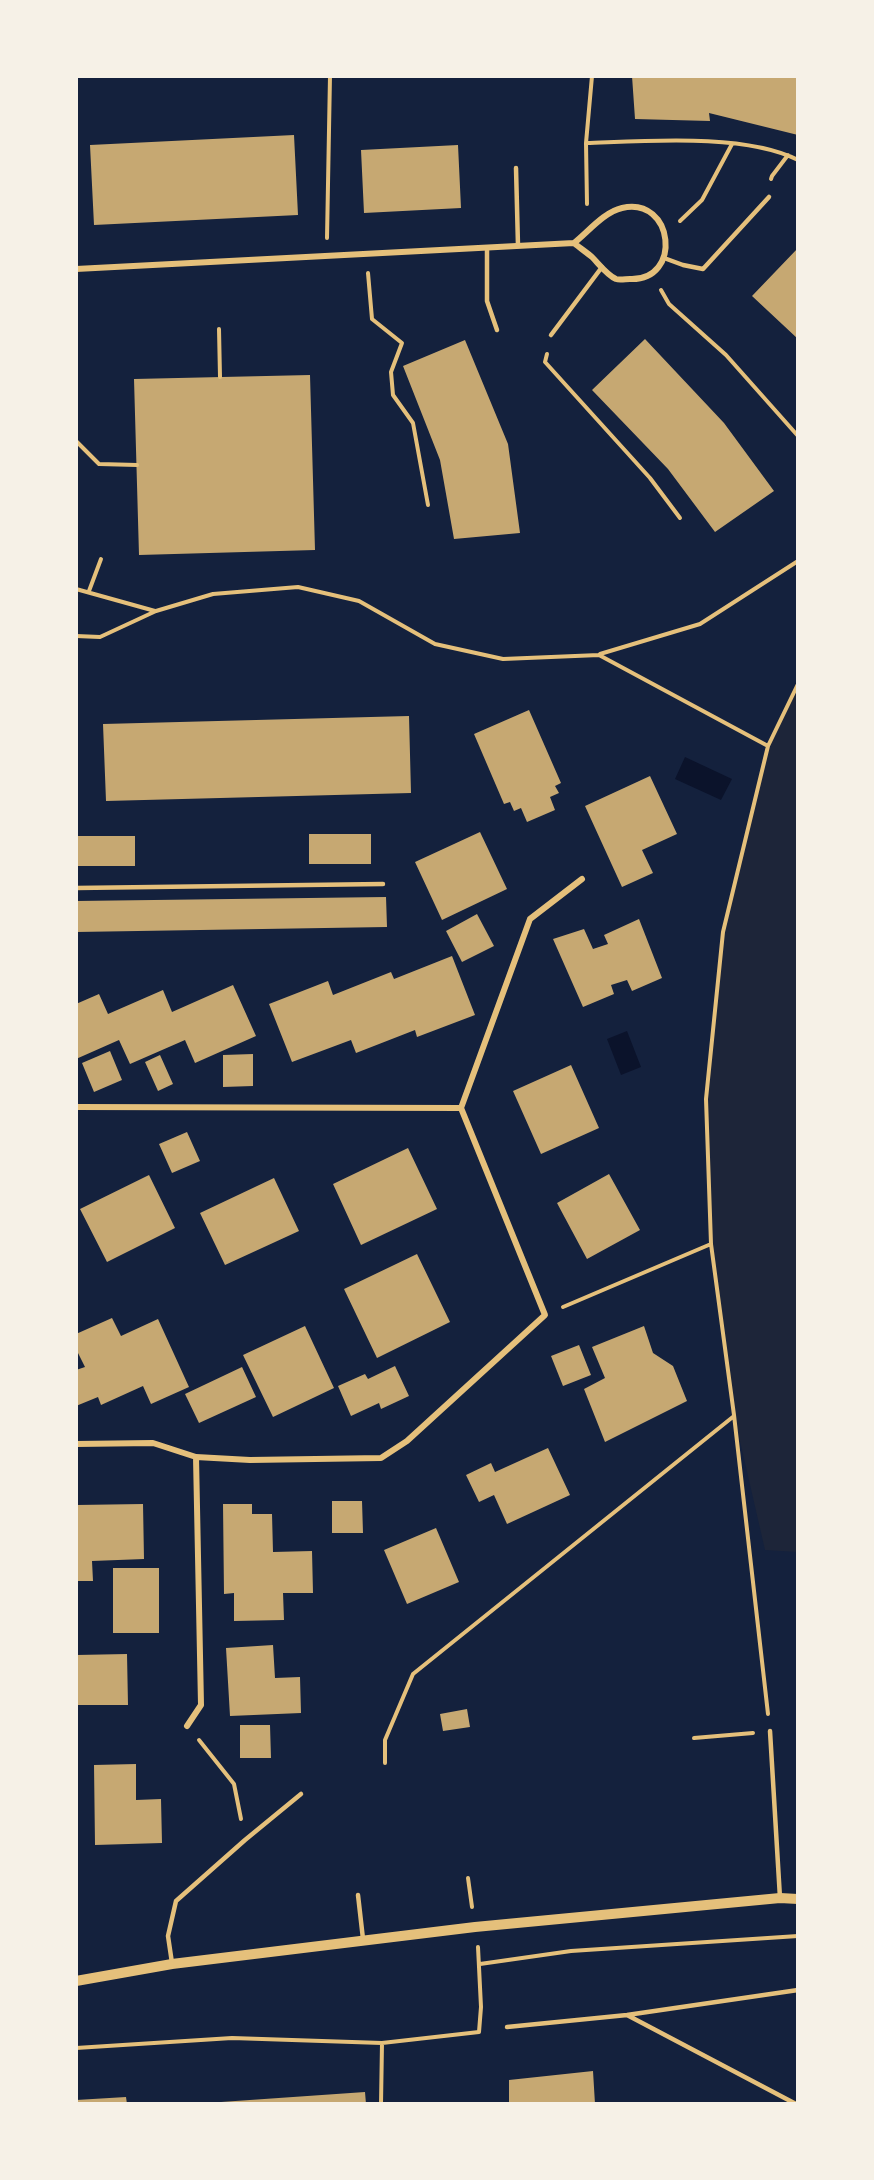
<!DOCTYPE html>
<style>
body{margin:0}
#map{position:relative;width:874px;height:2180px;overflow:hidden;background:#14213d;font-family:Arial,sans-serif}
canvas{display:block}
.frame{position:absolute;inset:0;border:78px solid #f6f1e7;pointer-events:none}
</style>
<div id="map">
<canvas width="874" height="2180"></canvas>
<div class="frame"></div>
</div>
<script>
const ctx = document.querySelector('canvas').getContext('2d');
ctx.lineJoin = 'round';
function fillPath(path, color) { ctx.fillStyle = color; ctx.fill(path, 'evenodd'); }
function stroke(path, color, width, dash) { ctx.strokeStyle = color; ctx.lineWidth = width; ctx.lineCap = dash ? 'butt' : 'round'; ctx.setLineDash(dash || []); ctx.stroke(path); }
const green = new Path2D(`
 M797 684V1552L765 1550 734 1415 711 1244 706 1099 723 932 768 746Z`);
const water = new Path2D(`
 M685 757 732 779 721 800 675 779Z
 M627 1031 641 1067 621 1075 607 1039Z`);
const building = new Path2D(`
 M632 76H798V135L709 113 710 121 635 119Z
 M294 135 298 215 94 225 90 145Z
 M458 145 461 208 364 213 361 150Z
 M798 248V339L752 296Z
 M645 339 724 423 774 491 715 532 668 469 592 390Z
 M465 340 508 444 520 533 454 539 440 460 403 366Z
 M310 375 315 550 139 555 134 379Z
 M529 710 561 783 555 786 559 793 550 797 555 810 527 822 521 808 514 811 510 802 504 804 474 734Z
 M409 716 411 793 106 801 103 724Z
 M650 776 677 834 642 850 653 873 622 887 585 806Z
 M480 832 507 889 442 920 415 862Z
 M309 834H371V864H309Z
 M76 836H135V866H76Z
 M386 897 387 927 76 932V901Z
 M477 914 494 946 462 962 446 931Z
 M639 919 662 978 632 991 627 980 611 985 614 994 583 1007 553 939 584 929 593 949 608 944 604 935Z
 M452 956 475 1015 417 1037 415 1030 356 1053 351 1040 292 1062 269 1004 328 981 333 995 391 972 394 979Z
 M233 985 256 1036 195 1063 185 1040 130 1064 119 1040 76 1059V1004L99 994 108 1014 163 990 172 1012Z
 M110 1051 122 1080 94 1092 82 1063Z
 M253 1054V1086L223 1087V1055Z
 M160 1055 173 1084 158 1091 145 1062Z
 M571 1065 599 1128 541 1154 513 1091Z
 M187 1132 200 1161 172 1173 159 1144Z
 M408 1148 437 1209 361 1245 333 1184Z
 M609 1174 640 1230 587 1259 557 1203Z
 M149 1175 175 1228 107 1262 80 1209Z
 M274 1178 299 1231 225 1265 200 1213Z
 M417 1254 450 1322 377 1358 344 1289Z
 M112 1318 121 1336 158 1319 189 1387 151 1404 143 1386 101 1405 98 1397 76 1406V1370L85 1367 76 1349V1334Z
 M305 1326 334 1388 273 1417 243 1355Z
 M644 1326 653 1353 673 1366 687 1401 605 1442 584 1389 605 1378 592 1347Z
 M579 1345 591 1375 563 1386 551 1356Z
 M395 1366 409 1396 381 1409 379 1403 351 1416 338 1386 365 1374 368 1379Z
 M242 1367 256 1397 199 1423 185 1394Z
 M548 1448 570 1495 507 1524 494 1495 479 1502 466 1475 491 1463 495 1472Z
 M332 1501H362L363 1533H332Z
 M143 1504 144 1559 92 1561 93 1581H76V1505Z
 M223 1504H252V1514H272L273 1552 312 1551 313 1593H283L284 1620 234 1621V1593L224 1594Z
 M436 1528 459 1582 407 1604 384 1550Z
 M113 1568H159V1633H113Z
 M273 1645 275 1678 300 1677 301 1713 230 1716 226 1648Z
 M127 1654 128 1705H76V1655Z
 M467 1709 470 1727 443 1731 440 1714Z
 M240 1725H270L271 1758H240Z
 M136 1764V1800L161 1799 162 1843 95 1845 94 1765Z
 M593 2071 595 2104H509V2080Z
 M365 2092 366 2104H222L221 2102Z
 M126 2097 127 2104H76V2100Z`);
const path = new Path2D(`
 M586 143C645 141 746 133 798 160
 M771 179 772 176 788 155
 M587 204 586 143 592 76
 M680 221 702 200 732 144
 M327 238 330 76
 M368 273 372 319 402 343 391 372 393 395 413 423 428 505
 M661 290 669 304 726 355 798 436
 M219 329 220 377
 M547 354 545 362 650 478 680 518
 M76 441 99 464 137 465
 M76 589 155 611
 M89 591 101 559
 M76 636 100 637 156 611 213 594 298 587 359 601 435 644 503 659 599 655 768 746
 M600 654 700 624 798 561
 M563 1307 711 1244
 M768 1714 734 1415 711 1244 706 1099 723 932 768 746 798 684
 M694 1738 753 1733
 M199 1740 234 1784 241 1819
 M385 1763V1740L413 1674 734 1416
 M468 1878 472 1907
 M480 1964 571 1951 798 1936
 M76 2048 232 2038 382 2043 479 2032 481 2007 478 1947
 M381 2104 382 2043`);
const service = new Path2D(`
 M516 168 518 246
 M487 248V301L497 330
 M664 258 683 265 703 269 769 197
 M551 335 602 267
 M76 888 383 884
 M770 1731 780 1898
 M358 1895 363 1939
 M172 1963 168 1936 176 1901 245 1840 301 1794
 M627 2015 796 2104
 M507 2027 627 2015 798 1990`);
const minor = new Path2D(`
 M76 269 574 243C588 232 604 212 622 208 674 196 683 281 630 279 626 279 619 280 616 279 607 275 599 264 592 257 586 252 580 248 574 243
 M76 1107 461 1108
 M76 1444 153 1443 196 1457 201 1705 187 1726
 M196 1457 250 1460 381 1458 407 1441 545 1315 461 1108 530 919 582 879`);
const tertiary = new Path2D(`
 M76 1981 172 1964 475 1927 780 1898 798 1899`);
fillPath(green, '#1d2539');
fillPath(water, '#0b132b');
fillPath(building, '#c6a872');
stroke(path, '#e5c07b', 4);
stroke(service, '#e5c07b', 4.5);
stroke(minor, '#e5c07b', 6);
stroke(tertiary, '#e5c07b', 10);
</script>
